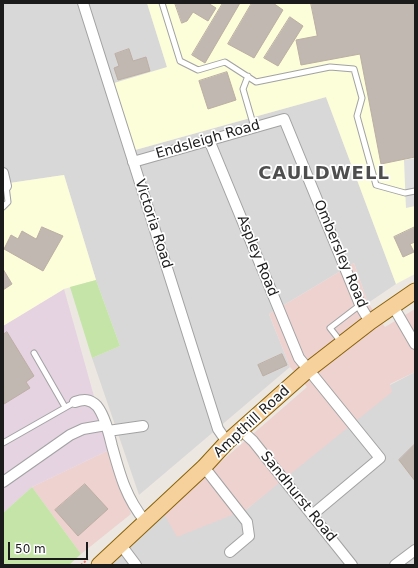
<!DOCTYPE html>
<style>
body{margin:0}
#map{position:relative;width:418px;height:568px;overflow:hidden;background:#ece8e1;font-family:"DejaVu Sans",sans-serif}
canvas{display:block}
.frame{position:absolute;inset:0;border:4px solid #1b1b1b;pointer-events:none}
.scale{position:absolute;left:8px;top:542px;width:80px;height:18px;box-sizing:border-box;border:2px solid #1b1b1b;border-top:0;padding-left:5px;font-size:12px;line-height:14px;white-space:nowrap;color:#1b1b1b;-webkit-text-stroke:3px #fff;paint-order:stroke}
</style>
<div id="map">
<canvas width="418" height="568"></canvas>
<div class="frame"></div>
<div class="scale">50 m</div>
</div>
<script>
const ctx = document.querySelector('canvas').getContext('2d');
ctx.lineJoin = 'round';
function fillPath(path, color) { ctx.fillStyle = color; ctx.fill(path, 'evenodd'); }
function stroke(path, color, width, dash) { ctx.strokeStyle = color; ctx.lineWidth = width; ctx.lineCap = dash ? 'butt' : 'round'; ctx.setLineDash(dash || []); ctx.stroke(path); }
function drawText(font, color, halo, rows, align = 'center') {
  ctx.font = font + ' "DejaVu Sans",sans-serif'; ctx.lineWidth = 3.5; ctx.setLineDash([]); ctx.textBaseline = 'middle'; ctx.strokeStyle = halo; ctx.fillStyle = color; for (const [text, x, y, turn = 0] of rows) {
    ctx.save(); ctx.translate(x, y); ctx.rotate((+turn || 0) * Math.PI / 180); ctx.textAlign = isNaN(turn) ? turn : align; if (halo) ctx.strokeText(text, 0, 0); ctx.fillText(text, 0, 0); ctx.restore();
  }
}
const residential = new Path2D(`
 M3 3H147L167 67 135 150 326 97 396 284 368 303 354 263 269 314 290 367 139 495 92 358 120 346 96 280 64 175 3 184Z
 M415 372V565H107L163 512 247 509 390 385Z`);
const commercial = new Path2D(`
 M354 263 368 303 385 327 415 309V372L390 384 392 392 247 509 177 537 163 512 307 387 290 367 269 314Z
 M109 450 131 514 81 554 32 487Z`);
const industrial = new Path2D(`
 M64 289 109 450 32 487 3 513V326Z`);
const education = new Path2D(`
 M147 3H415V274L396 284 326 97 135 150 114 83 167 67Z
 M64 175 96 280 64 289 3 326V184Z`);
const grass = new Path2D(`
 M96 280 120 346 92 358 70 287Z
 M32 487 81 554 69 565H3V513Z`);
const parking = new Path2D(`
 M415 158V206L406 208 404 160Z`);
const building = new Path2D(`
 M175 3H208L216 8 208 21 193 12 187 21 182 23Z
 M223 3H240L205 63 192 55Z
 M252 3H273L283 10 254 58 228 44Z
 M311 3H415V157L381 164 360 54 301 65 296 40 317 36Z
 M290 17 303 26 278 66 264 58Z
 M129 49 133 61 146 57 150 71 118 80 114 68 119 66 115 54Z
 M227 72 236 100 208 109 199 81Z
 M42 227 63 236 43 271 4 249 11 235 18 239 22 231 36 239Z
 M415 227V242L410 244 414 252 403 257 394 237Z
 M3 269 12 284 3 290Z
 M7 332 34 376 26 382 30 388 4 404 3 335Z
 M282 354 287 365 263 376 258 365Z
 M415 444V481L399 460Z
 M85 484 108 509 78 536 55 510Z`);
const path = new Path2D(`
 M81 565 88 559`);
const lane = new Path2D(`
 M162 3 180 61 198 70 225 62 256 82 330 67 354 69 362 98 357 116 376 185 405 193 415 191
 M248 76 243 89 254 127
 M3 207 8 202 6 186
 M341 342 330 328 360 305
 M34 353 65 407
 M3 443 75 402`);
const street = new Path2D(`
 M83 3 218 429 227 442
 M209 140 299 358 380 458 312 515
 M133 162 284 119 361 307 370 322
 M3 173 6 186
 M393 306 415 344
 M75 402C84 399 90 399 97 406 105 416 109 434 112 446 120 475 126 498 145 521
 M241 430 253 441 352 565
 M108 431 143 426
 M204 467 247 522 249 536 230 552
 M3 482 70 435 83 429 106 425
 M121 545 136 565
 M395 565 415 550`);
const primary = new Path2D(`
 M99 565 204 467 227 442 308 370 370 322 415 291`);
const streetNames = [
 ["Endsleigh Road",208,140,-16],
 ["Victoria Road",153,224,72],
 ["Ombersley Road",340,254,67],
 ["Aspley Road",257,256,68],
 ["Ampthill Road",252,422,-43],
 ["Sandhurst Road",298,497,51]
];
const districtNames = [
 ["CAULDWELL",324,174]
];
fillPath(residential, '#d9d8d8');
fillPath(commercial, '#edd2d0');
fillPath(industrial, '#e5d3e1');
fillPath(education, '#fcfdd9');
fillPath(grass, '#c5e4a8');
fillPath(parking, '#dfdfdf');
fillPath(building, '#c0b8b1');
stroke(building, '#bdafa4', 1);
stroke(lane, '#a2a2a2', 7);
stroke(street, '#a2a2a2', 12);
stroke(primary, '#896108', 17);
stroke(path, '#f17c6d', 2, [2, 2]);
stroke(lane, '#fff', 5);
stroke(street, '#fff', 10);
stroke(primary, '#f6d19c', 15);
drawText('14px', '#1b1b1b', '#fff', streetNames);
ctx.letterSpacing = '1px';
drawText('bold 18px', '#4e4e4e', '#fff', districtNames);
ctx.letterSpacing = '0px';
</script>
